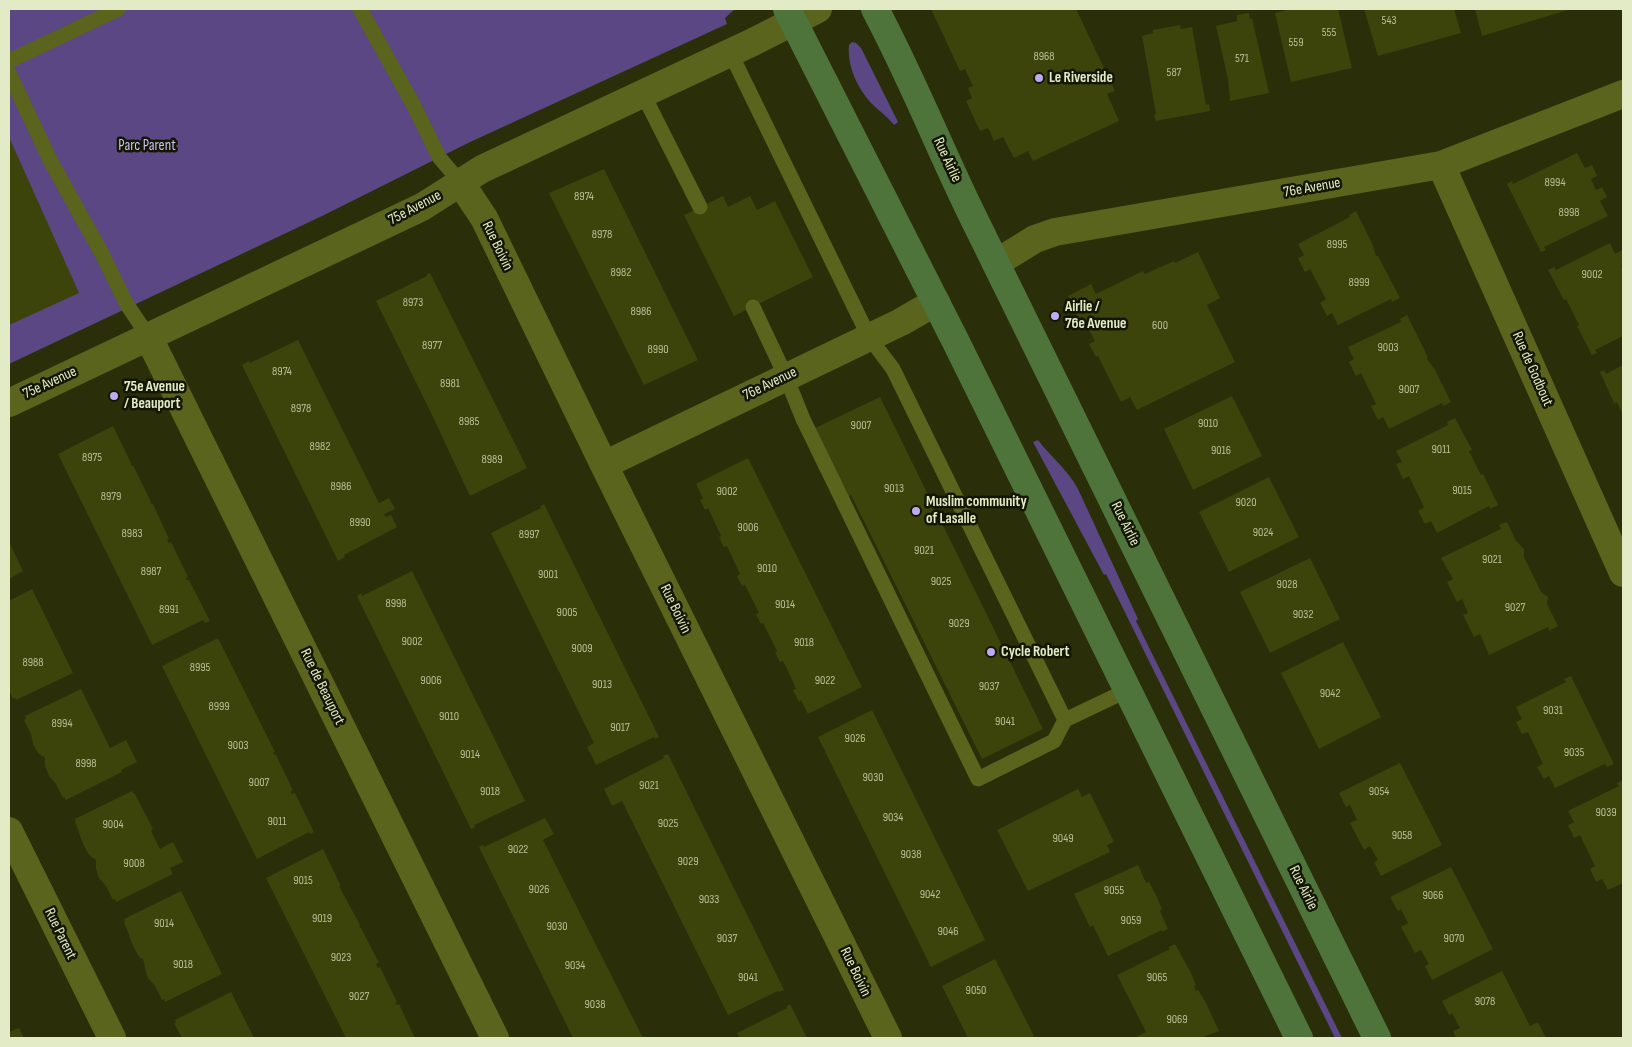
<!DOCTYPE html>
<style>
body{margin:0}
#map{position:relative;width:1632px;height:1047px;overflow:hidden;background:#2a2f09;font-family:"Sofia Sans Condensed",sans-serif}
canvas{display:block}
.frame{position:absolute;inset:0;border:10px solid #e2eac6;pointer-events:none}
</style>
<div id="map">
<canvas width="1632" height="1047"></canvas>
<div class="frame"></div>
</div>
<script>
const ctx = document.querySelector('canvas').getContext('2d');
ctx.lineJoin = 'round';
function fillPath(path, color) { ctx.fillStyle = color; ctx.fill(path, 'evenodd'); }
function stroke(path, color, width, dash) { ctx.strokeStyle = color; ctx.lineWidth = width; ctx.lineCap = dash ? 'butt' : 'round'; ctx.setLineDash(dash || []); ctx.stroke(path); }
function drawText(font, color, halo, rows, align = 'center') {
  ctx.font = font + ' "Sofia Sans Condensed",sans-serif'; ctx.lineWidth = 5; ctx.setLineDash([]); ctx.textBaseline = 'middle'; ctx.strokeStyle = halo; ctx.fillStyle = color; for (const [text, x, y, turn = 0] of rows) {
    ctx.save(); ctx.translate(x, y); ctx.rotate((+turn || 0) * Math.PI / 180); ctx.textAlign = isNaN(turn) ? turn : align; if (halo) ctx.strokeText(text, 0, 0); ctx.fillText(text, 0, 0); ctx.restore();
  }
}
const green = new Path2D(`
 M9 9H735L725 18 727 24 468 143 322 216 9 364Z
 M852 42 856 43 861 48 898 122 894 125C887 116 878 110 871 103 857 87 847 66 849 45Z
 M1038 440C1051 457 1068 470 1078 489L1138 619 1136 621 1342 1038H1335L1106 574 1104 575 1033 442Z`);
const building = new Path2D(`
 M931 9H1076L1115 91 1107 94 1119 121 1033 161 1028 151 1014 158 1003 137 994 141 988 128 980 131 966 101 972 98 968 88 973 86 965 69 960 71Z
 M1291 9H1338L1352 68 1291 82 1275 13Z
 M1364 9H1454L1461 33 1378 56Z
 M1475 9H1571L1482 36Z
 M1249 13 1250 19 1252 18 1269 93 1230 101 1228 79 1216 26 1237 21V15Z
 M1180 25 1181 29 1192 27 1206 105 1209 104 1210 111 1156 121 1154 115 1156 114 1142 36 1153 33V30Z
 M9 137 79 293 9 325Z
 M1577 153 1585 168 1592 165 1597 176 1591 179 1596 190 1602 187 1607 197 1600 201 1608 216 1544 247 1546 250 1541 252 1507 184 1512 181 1513 184Z
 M604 169 698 360 644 385 549 193Z
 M723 196 728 207 750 196 757 210 775 201 813 277 734 316 684 215Z
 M1356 211 1372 243 1376 256H1378L1400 298 1392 302 1391 299 1338 325 1332 313 1327 316 1320 303 1326 299 1310 269 1305 272 1298 258 1304 255 1298 244 1350 217 1349 215Z
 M1610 243 1615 254 1622 250 1623 253V265L1621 266 1623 271V336L1595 350 1597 353 1592 355 1577 326 1579 325 1566 299 1564 300 1548 270 1554 267 1556 270Z
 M1198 252 1220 298 1207 305 1235 362 1137 410 1130 397 1121 402 1098 356 1096 357 1089 344 1095 341 1082 317 1079 319 1068 296 1091 284 1096 294 1143 271 1145 274 1174 261 1175 263Z
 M430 273 527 468 470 496 433 417 376 301 427 276 426 275Z
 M1407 315 1423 347 1428 358 1427 359 1435 370 1451 402 1443 406 1442 403 1389 429 1383 417 1378 420 1371 406 1376 404 1361 373 1356 376 1349 362 1354 359 1348 347 1401 322 1400 319Z
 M298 340 379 503 389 498 395 509 384 514 386 517 391 515 397 527 344 555 345 557 338 561 242 365 249 361 250 363Z
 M1623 365V415L1617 402 1614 403 1600 372 1604 370 1606 374Z
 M1232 396 1262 456 1193 490 1164 429Z
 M880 397 1043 729 982 759 851 495 847 497 813 429Z
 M1455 418 1472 450 1469 451 1481 475 1483 474 1498 505 1490 509 1489 506 1437 533 1431 521 1425 524 1418 511 1424 507 1409 476 1403 479 1396 464 1402 462 1396 451 1448 425 1447 422Z
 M113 426 131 463V466L133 465 151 502 150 503 153 504 169 539 167 540 169 543 171 542 188 577 186 578V580H189L210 621 205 623 203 620 152 645 58 454Z
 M748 458 862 687 808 714 801 700 799 702 793 690 796 689 790 675 783 661 780 662 775 652 777 651 763 623 761 624 756 614 759 613 745 585 742 586 737 576 740 574 727 546 724 547 719 537 721 536 708 508 705 510 700 500 703 498 696 484Z
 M1269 477 1299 537 1229 572 1199 512Z
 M544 504 659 737 655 739 654 737 596 765 587 747 594 743 491 533 541 508 540 506Z
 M1507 522 1516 541 1524 549V557L1541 592 1548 597 1547 604 1558 626 1549 631 1548 627 1489 655 1480 634 1474 637 1463 615 1468 613 1462 599 1457 602 1447 582 1453 579 1441 558 1501 529 1499 525Z
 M9 542 23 571 9 579Z
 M1310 558 1340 619 1270 653 1240 592Z
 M412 571 525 801 474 825 475 827 471 829 357 596 361 593 362 596Z
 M32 589 73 673 16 700 15 698 13 699 9 690V601Z
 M218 638 275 752 273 753V754L276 755 293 790 291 791 292 794 295 793 314 832 310 834 309 832 257 859 162 666Z
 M1343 642 1381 717 1319 749 1281 673Z
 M1571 676 1614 764 1607 767 1605 764 1555 788 1549 776 1544 779 1537 767 1543 764 1528 732 1522 734 1516 722 1522 719 1516 707 1566 682 1564 679Z
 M81 689 110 748 126 740 137 762 121 770 122 772 66 800 64 797 63 798 56 784 49 776 45 766V758L38 753 33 744 31 734 24 720 26 719 25 716Z
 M872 710 985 940 931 967 818 737Z
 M668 754 784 990 779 992 778 991 728 1015 622 801 612 806 604 789 664 758 663 756Z
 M1400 763 1442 845 1381 876 1374 862 1378 860 1370 846 1364 850 1350 823 1357 820 1350 805 1346 807 1339 793Z
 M1623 780V883L1608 890 1602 879 1596 882 1590 869 1595 866 1580 835 1574 838 1568 825 1574 822 1568 811 1619 786 1617 783Z
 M1078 789 1082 797 1090 793 1114 842 1107 845 1110 852 1028 891 997 830Z
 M132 791 134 794H135L153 829 151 830 152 833 160 849 173 842 183 862 170 868 173 874 116 902 115 899 113 900 106 886 99 878 96 869V860L89 855 84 846 75 822 76 821 75 819Z
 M545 818 554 834 543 840 643 1038H573L479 847 483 845 484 847Z
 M323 849 341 886H339L360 925 359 927 361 928 379 963 376 964 378 968 380 967 397 1002 395 1003 397 1005 399 1004 415 1038H346L266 878Z
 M1138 865 1146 883 1149 882 1156 895 1162 909 1160 911 1168 929 1162 932V930L1108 956 1093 925 1090 927 1074 894Z
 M1451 867 1493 949 1432 980 1425 966 1429 964 1421 950 1415 953 1401 927 1408 923 1401 909 1398 911 1390 897Z
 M181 891 222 974 165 1002 164 999 162 1000 155 986 148 978 145 969 143 958 141 959 138 955 133 946 124 922 125 921 124 919Z
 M1175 944 1190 971 1196 985 1194 986 1195 989 1196 991 1198 990 1206 1003 1219 1031 1201 1038H1134L1146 1032 1117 975 1170 949 1169 947Z
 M995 959 1033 1034 1034 1038H968L942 986Z
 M1502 971 1530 1026 1538 1022 1546 1038H1456L1453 1031 1460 1028 1452 1013 1449 1015 1442 1001Z
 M231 992 254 1038H182L174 1023H176L175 1020Z
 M790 1004 807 1038H740L737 1033 787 1008V1006Z
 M19 1028 24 1038H9V1032Z`);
const service = new Path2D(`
 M360 9 413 104 439 157 460 182
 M730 52 869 337 893 369 1065 720 1128 690
 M9 61 118 9
 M9 73 50 160 101 252 126 303 148 336
 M643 94 700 207
 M753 307 786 377 803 419 978 779 1054 741 1065 720`);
const minor = new Path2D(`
 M1441 165 1623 573
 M460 182 484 218 604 465 888 1038
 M996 263 1035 239 1055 232 1441 165 1623 94
 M148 336 495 1038
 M604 465 901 322 936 302
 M9 831 112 1038`);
const tertiary = new Path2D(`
 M9 403 422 207 482 169 751 43 818 9`);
const secondary = new Path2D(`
 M787 9 955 340 1299 1038
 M875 9C913 80 942 155 978 227 1112 497 1243 768 1377 1038`);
const markers = [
 [1039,78,5,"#bea9f4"],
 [1055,316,5,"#bea9f4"],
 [114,396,5,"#bea9f4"],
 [916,511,5,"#bea9f4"],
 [991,652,5,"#bea9f4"]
];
const numberNames = [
 ["543",1389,21],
 ["555",1329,33],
 ["559",1296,43],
 ["8968",1044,57],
 ["571",1242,59],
 ["587",1174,73],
 ["8994",1555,183],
 ["8974",584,197],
 ["8998",1569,213],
 ["8978",602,235],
 ["8995",1337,245],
 ["8982",621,273],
 ["9002",1592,275],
 ["8999",1359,283],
 ["8973",413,303],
 ["8986",641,312],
 ["600",1160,326],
 ["8977",432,346],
 ["9003",1388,348],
 ["8990",658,350],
 ["8974",282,372],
 ["8981",450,384],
 ["9007",1409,390],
 ["8978",301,409],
 ["8985",469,422],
 ["9010",1208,424],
 ["9007",861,426],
 ["8982",320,447],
 ["9011",1441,450],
 ["9016",1221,451],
 ["8975",92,458],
 ["8989",492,460],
 ["8986",341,487],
 ["9013",894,489],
 ["9015",1462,491],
 ["9002",727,492],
 ["8979",111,497],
 ["9020",1246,503],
 ["8990",360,523],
 ["9006",748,528],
 ["9024",1263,533],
 ["8983",132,534],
 ["8997",529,535],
 ["9021",924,551],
 ["9021",1492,560],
 ["9010",767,569],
 ["8987",151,572],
 ["9001",548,575],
 ["9025",941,582],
 ["9028",1287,585],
 ["8998",396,604],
 ["9014",785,605],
 ["9027",1515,608],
 ["8991",169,610],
 ["9005",567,613],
 ["9032",1303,615],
 ["9029",959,624],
 ["9002",412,642],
 ["9018",804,643],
 ["9009",582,649],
 ["8988",33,663],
 ["8995",200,668],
 ["9006",431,681],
 ["9022",825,681],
 ["9013",602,685],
 ["9037",989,687],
 ["9042",1330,694],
 ["8999",219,707],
 ["9031",1553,711],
 ["9010",449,717],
 ["9041",1005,722],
 ["8994",62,724],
 ["9017",620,728],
 ["9026",855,739],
 ["9003",238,746],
 ["9035",1574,753],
 ["9014",470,755],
 ["8998",86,764],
 ["9030",873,778],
 ["9007",259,783],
 ["9021",649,786],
 ["9018",490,792],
 ["9054",1379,792],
 ["9039",1606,813],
 ["9034",893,818],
 ["9011",277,822],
 ["9025",668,824],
 ["9004",113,825],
 ["9058",1402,836],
 ["9049",1063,839],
 ["9022",518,850],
 ["9038",911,855],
 ["9029",688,862],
 ["9008",134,864],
 ["9015",303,881],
 ["9026",539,890],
 ["9055",1114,891],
 ["9042",930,895],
 ["9066",1433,896],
 ["9033",709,900],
 ["9019",322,919],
 ["9059",1131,921],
 ["9014",164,924],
 ["9030",557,927],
 ["9046",948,932],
 ["9037",727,939],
 ["9070",1454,939],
 ["9023",341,958],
 ["9018",183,965],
 ["9034",575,966],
 ["9041",748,978],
 ["9065",1157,978],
 ["9050",976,991],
 ["9027",359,997],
 ["9078",1485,1002],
 ["9038",595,1005],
 ["9069",1177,1020]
];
const poiNames = [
 ["Le Riverside",1049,78],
 ["Airlie /",1065,307],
 ["76e Avenue",1065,324],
 ["75e Avenue",124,387],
 ["/ Beauport",124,404],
 ["Muslim community",926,502],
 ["of Lasalle",926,519],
 ["Cycle Robert",1001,652]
];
const parkNames = [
 ["Parc Parent",147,146]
];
const streetNames = [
 ["Rue Airlie",947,160,65],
 ["76e Avenue",1312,188,-10],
 ["75e Avenue",415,208,-28],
 ["Rue Boivin",497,246,64],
 ["Rue de Godbout",1532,369,66],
 ["75e Avenue",50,383,-25],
 ["76e Avenue",770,384,-26],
 ["Rue Airlie",1125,524,64],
 ["Rue Boivin",675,609,64],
 ["Rue de Beauport",322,687,64],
 ["Rue Airlie",1303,888,64],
 ["Rue Parent",60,934,64],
 ["Rue Boivin",855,972,64]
];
fillPath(green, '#5a4783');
fillPath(building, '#3c430b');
stroke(service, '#5a641c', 15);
stroke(minor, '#5a641c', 28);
stroke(tertiary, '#5a641c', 28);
stroke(secondary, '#4e733b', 28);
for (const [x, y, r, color] of markers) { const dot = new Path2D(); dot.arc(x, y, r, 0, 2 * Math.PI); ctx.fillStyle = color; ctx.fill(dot); stroke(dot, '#131600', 2); }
drawText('12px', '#b8c097', null, numberNames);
drawText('bold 15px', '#e2eac6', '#131600', poiNames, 'left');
drawText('15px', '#cebff6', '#131600', parkNames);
drawText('15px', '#e2eac6', '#131600', streetNames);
</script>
